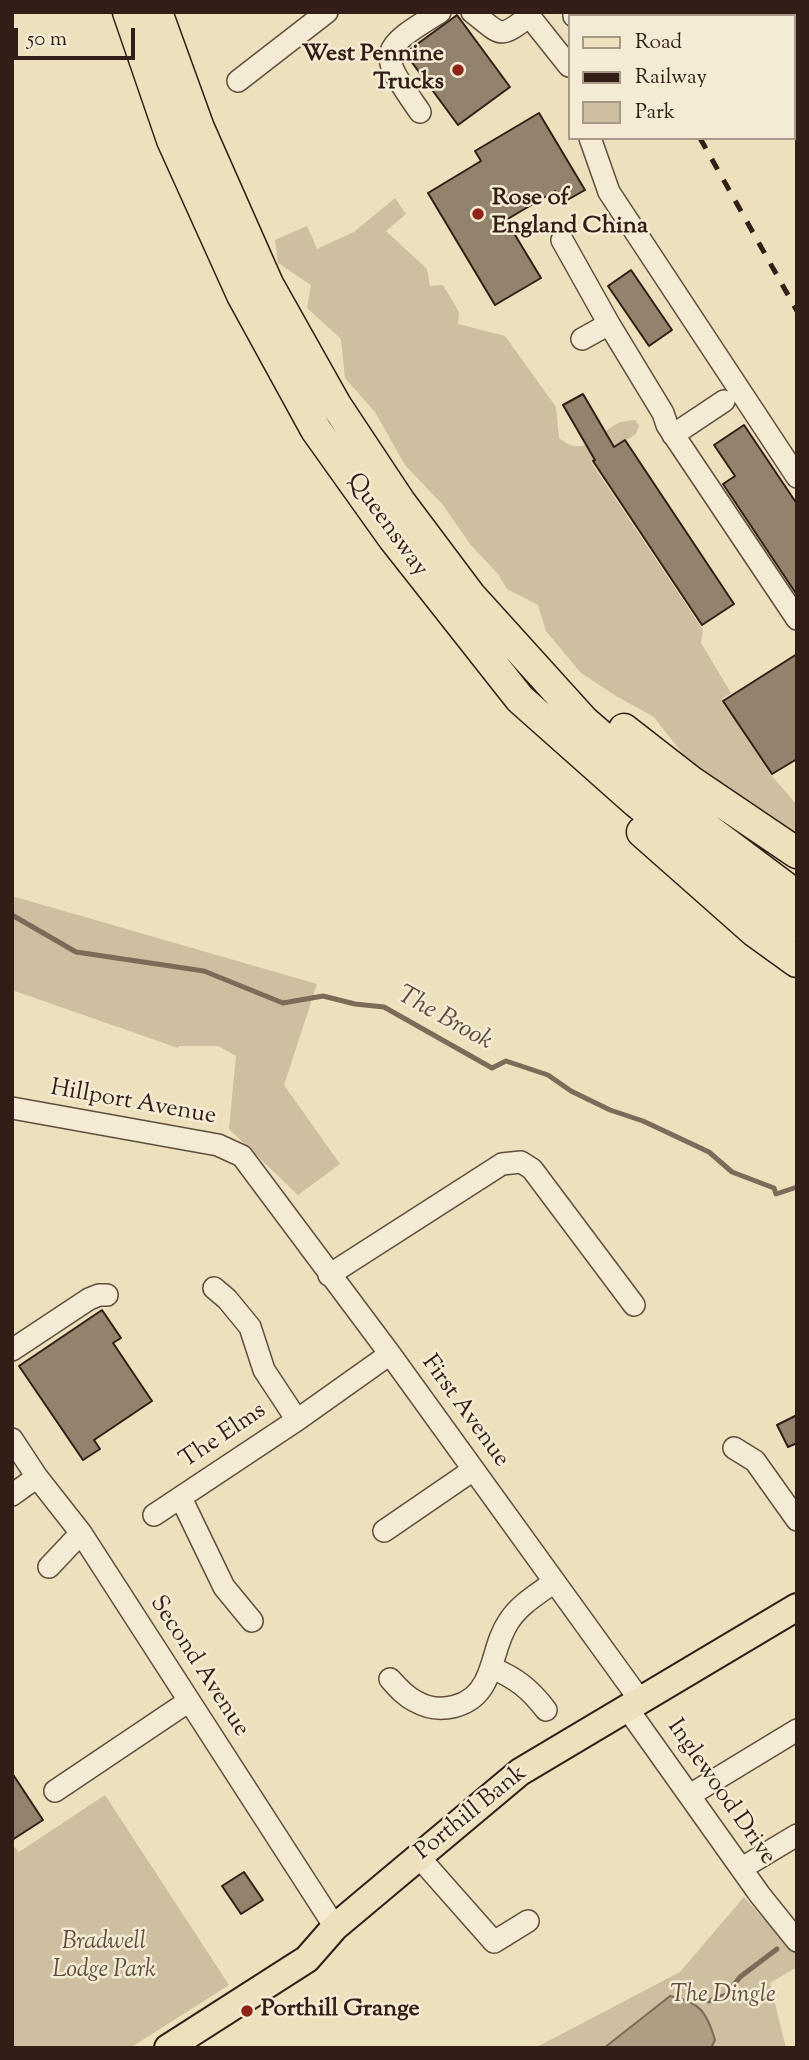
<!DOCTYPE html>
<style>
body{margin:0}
#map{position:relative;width:809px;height:2060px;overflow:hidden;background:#ede0bc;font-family:"Sorts Mill Goudy",serif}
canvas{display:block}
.frame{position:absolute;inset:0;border:14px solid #321e17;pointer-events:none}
.legend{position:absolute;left:568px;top:14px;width:228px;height:126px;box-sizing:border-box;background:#f3ebd3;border:2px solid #a69988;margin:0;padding:9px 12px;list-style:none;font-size:21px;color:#321e17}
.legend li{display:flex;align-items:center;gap:14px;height:35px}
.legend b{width:35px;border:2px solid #a69988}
.scale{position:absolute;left:14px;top:28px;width:121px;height:32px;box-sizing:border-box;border:4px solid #321e17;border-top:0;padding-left:9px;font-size:21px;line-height:24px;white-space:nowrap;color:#321e17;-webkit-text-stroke:5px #f3ebd3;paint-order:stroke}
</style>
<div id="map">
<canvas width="809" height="2060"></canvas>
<div class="frame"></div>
<ul class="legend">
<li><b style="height:9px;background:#ede0bc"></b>Road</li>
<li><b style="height:9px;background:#321e17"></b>Railway</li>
<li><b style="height:19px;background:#cdbfa0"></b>Park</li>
</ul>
<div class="scale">50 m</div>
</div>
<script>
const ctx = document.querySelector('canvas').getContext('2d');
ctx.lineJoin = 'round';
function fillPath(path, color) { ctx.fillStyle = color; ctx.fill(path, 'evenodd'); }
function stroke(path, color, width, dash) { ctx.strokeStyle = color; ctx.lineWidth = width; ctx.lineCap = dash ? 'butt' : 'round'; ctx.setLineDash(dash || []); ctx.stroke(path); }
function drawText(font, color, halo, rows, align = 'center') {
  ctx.font = font + ' "Sorts Mill Goudy",serif'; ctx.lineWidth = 5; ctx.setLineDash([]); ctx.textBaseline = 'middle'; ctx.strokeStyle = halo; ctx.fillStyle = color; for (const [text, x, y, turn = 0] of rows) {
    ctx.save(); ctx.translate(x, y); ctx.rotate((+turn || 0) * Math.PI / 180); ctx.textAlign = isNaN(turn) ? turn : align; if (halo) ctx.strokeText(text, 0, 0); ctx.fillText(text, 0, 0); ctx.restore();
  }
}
const green = new Path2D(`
 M708 12H797V67L793 66V16H712Z
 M395 198 406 214 386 231 427 269 430 286 443 285 459 312 458 324 505 336 556 407 559 438C584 459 596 435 618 423 623 421 630 421 635 420L639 426 636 434 591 462 703 630 701 643 731 693 722 699 771 775 797 805V838L692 766 654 717 616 696 581 673 546 631 538 605 507 589 498 574 470 544 443 505 405 465 375 412 345 378 341 339 307 308 311 285 278 263 275 240 307 226 317 249 354 232Z
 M12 896 317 984 284 1085 340 1164 298 1195 229 1129 236 1056 218 1046H179L178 1048 12 990Z
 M105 1795 229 1985 130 2048H12V1844L19 1852Z
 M744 1897 797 1956V1967L770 1983 786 2048H535L680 1972Z`);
const water = new Path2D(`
 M670 1996C700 2002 707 2012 715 2040L711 2048H604Z`);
const stream = new Path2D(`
 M746 12 750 16
 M12 915 76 952 204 971 283 1003 323 996 355 1004 384 1007 492 1068 506 1061 548 1075 571 1091 610 1110 643 1121 709 1152 732 1172 774 1188 776 1194 797 1187
 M709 2001 726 1995 740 1977 777 1949`);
const building = new Path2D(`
 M457 15 510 87 458 125 405 53Z
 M539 113 585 190 562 203 555 191 506 220 541 278 495 305 428 193 481 161 475 151Z
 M631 270 672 330 649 346 608 286Z
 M583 394 614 447 625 440 734 604 702 625 593 461 595 460 563 405Z
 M744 425 797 504V595L723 484 735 476 714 445Z
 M797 654V759L772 774 723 701Z
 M102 1310 121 1338 113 1343 152 1401 94 1440 100 1449 83 1460 19 1366Z
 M797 1415V1443L788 1447 777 1425Z
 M12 1773 43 1820 12 1840Z
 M244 1872 263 1900 241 1914 222 1886Z`);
const minor = new Path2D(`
 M472 12C501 34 498 41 529 16
 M526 12 569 66
 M574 16V12
 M238 81 327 12
 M420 112C379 52 375 52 440 12
 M590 138 609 192 797 477
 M562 240 609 324
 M582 339 609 324 663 413 667 425 797 619
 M673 435 724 401
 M12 1108 218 1145 242 1156 390 1354 640 1700
 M329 1275 502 1164 521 1162 532 1169 634 1305
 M214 1288 227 1299 250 1327 264 1370 297 1420 390 1354
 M12 1350 89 1299 99 1295H107
 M12 1439 37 1477 81 1533 335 1927
 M734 1448 755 1461 797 1520
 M12 1495 37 1477
 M181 1498 224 1587 252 1621
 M154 1515 297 1420
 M384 1531 473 1470
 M49 1567 81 1533
 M492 1668C516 1678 530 1689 546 1710
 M390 1679C398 1688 405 1696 415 1701 439 1715 472 1708 485 1682 495 1663 496 1640 509 1621 520 1604 538 1594 554 1582
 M627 1708 760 1895 797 1941
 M55 1791 189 1701
 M690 1795 797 1730
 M418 1856 494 1942 528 1921
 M742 1868 797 1835`);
const major = new Path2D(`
 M168 2048 307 1959 335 1927 520 1772 797 1607`);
const highway = new Path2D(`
 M128 12 172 140 242 295 316 430 393 538 520 699 636 802 741 888 797 927
 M157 12 199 128 268 284 336 405 401 503 470 595 584 721 709 830 797 896
 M624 729 692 782 797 853
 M642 832 754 931 797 962`);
const rail = new Path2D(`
 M645 12 647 16
 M700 138 797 311`);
const markers = [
 [458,70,7,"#8f2418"],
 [478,214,7,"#8f2418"],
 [247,2011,7,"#8f2418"]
];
const poiNames = [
 ["West Pennine",444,56,"right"],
 ["Trucks",444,84,"right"],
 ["Rose of",492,200],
 ["England China",492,228],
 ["Porthill Grange",261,2011]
];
const streetNames = [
 ["Queensway",386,526,54],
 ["Hillport Avenue",133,1104,10],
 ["First Avenue",464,1412,54],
 ["The Elms",224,1437,-34],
 ["Second Avenue",198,1667,57],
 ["Inglewood Drive",720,1793,55],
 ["Porthill Bank",472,1814,-39]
];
const parkNames = [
 ["Bradwell",104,1944],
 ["Lodge Park",104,1972],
 ["The Dingle",723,1997]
];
const waterNames = [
 ["The Brook",444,1020,29]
];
fillPath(green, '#cdbfa0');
fillPath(water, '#ad9e84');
stroke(water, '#7c6b58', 2);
stroke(stream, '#7c6b58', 5);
fillPath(building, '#93836d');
stroke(building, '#321e17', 2);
stroke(minor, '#614e40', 24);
stroke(major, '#321e17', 30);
stroke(highway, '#321e17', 33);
stroke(minor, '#f3ebd3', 21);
stroke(major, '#ede0bc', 26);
stroke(highway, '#ede0bc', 30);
stroke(rail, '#321e17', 5, [12, 12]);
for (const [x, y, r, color] of markers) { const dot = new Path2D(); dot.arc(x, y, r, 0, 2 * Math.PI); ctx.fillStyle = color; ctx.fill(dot); stroke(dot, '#f3ebd3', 2.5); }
drawText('bold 24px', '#321e17', '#f3ebd3', poiNames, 'left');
drawText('24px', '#321e17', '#f3ebd3', streetNames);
drawText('italic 24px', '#604e40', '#f3ebd3', parkNames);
drawText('italic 26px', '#5d4b3d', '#f3ebd3', waterNames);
</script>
